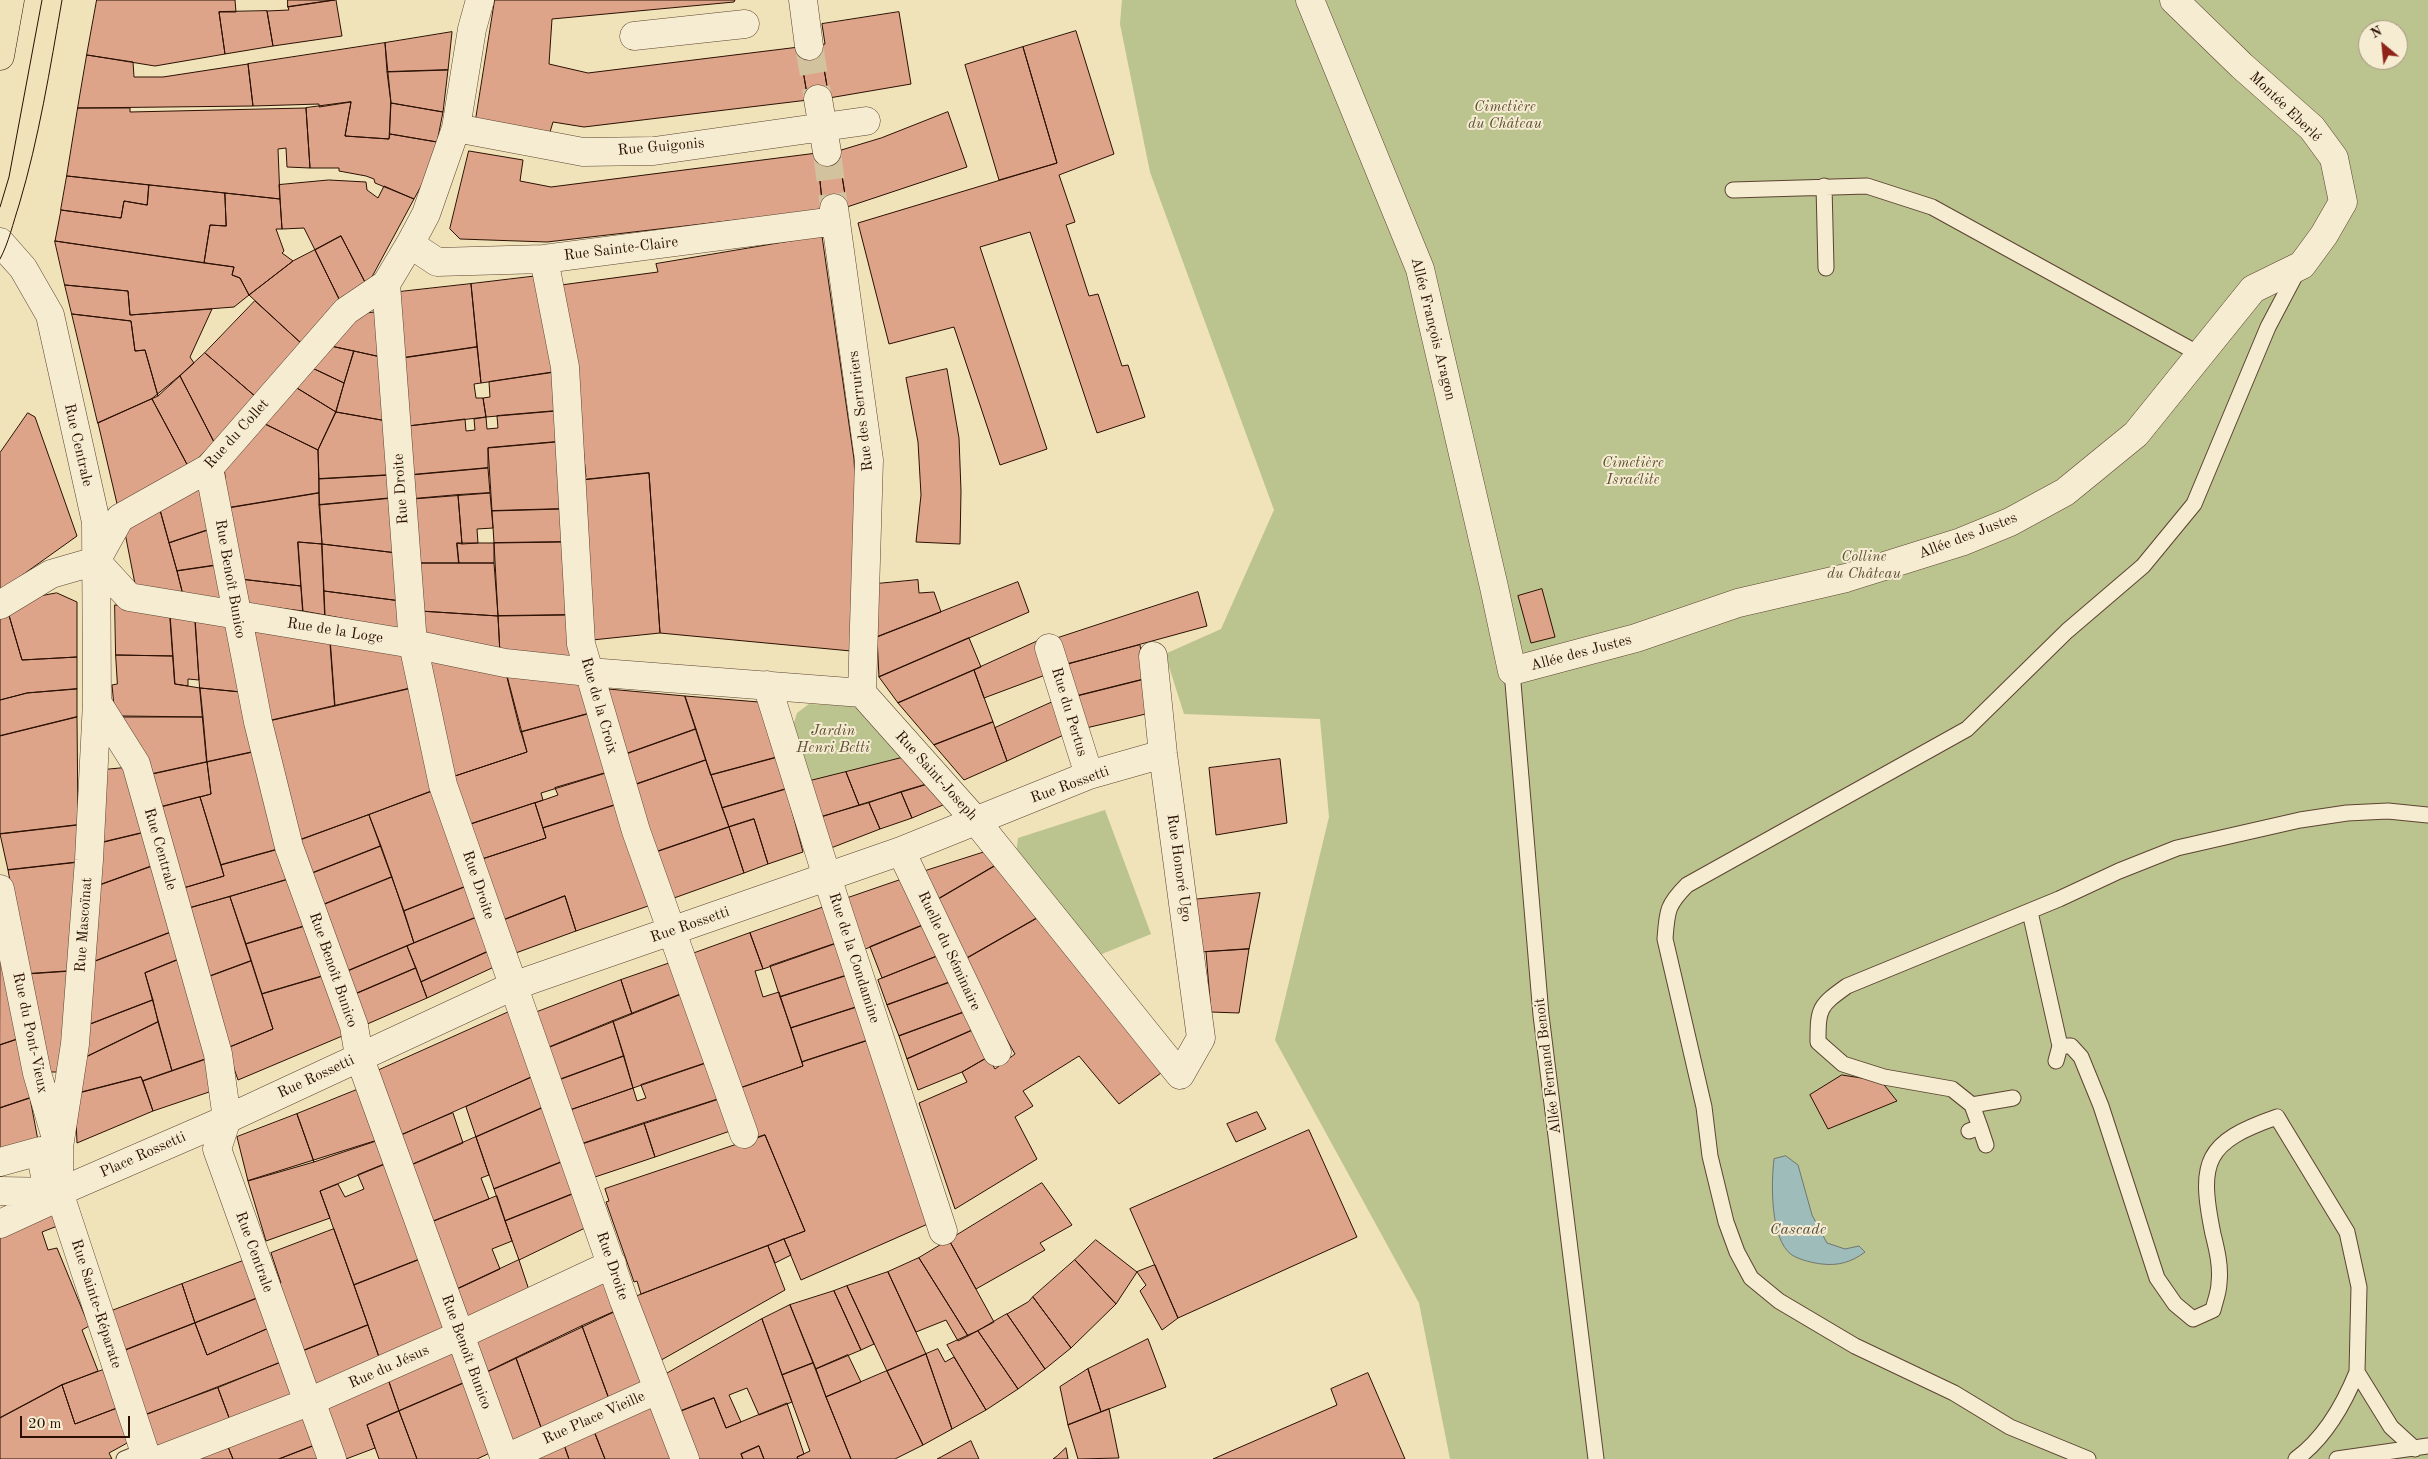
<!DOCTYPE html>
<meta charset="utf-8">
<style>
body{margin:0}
#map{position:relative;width:2428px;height:1459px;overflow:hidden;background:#f0e2b9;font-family:"Old Standard TT",serif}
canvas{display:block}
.north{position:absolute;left:2358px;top:20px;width:50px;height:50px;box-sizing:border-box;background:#f5ecd2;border:1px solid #a4947f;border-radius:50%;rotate:332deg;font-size:14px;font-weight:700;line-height:20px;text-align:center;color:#2b1002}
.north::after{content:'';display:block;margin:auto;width:18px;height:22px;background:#8f2418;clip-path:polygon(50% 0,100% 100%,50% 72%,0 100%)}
.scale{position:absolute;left:20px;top:1416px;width:110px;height:22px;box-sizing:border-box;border:2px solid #2b1002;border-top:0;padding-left:6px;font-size:15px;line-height:18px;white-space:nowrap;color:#2b1002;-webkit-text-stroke:4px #f5ecd2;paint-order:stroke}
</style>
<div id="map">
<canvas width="2428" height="1459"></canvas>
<div class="north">N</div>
<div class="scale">20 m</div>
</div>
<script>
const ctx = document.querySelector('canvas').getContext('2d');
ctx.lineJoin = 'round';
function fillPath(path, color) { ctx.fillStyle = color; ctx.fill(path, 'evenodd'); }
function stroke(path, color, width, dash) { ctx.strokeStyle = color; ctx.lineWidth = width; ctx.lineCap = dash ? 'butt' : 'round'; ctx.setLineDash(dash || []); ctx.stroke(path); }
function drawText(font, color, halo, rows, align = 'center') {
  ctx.font = font + ' "Old Standard TT",serif'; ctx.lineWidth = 4; ctx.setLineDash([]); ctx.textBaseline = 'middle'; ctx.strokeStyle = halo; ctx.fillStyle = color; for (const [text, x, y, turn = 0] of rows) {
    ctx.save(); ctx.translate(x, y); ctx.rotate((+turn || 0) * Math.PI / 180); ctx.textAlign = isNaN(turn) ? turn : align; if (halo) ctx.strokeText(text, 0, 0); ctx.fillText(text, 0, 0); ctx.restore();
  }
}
const green = new Path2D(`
 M1122 0H2428V1459H1450L1419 1303 1275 1040 1329 817 1320 719 1184 714 1165 654 1221 629 1274 510 1150 172 1120 24ZM2368 30H2398V60H2368Z
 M809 704 854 706 869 715 909 756 810 781 793 726 797 713Z
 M1105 810 1151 934 1097 956 1016 854 1018 838Z`);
const water = new Path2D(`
 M1786 1156 1798 1165 1812 1215 1827 1243 1845 1249 1859 1246 1865 1252C1852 1262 1838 1266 1822 1264 1813 1263 1800 1260 1792 1255 1770 1240 1771 1183 1774 1159Z`);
const building = new Path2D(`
 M97 0H235L236 12H219L225 54 155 66 87 55Z
 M288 0H335L288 7Z
 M336 0 342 36 273 46 267 11 289 10 288 7Z
 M495 0H735L734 2 552 19 549 64 588 73 799 47 808 100 584 127 553 122 550 132 476 119Z
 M267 11 273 46 225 54 219 12Z
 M899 12 911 84 829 98 820 45 825 44 822 24Z
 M1076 31 1114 154 1059 175 1075 222 1066 225 1089 296 1098 294 1122 366 1128 365 1145 417 1097 433 1030 232 980 247 1047 449 1000 465 954 327 889 344 858 223 1057 163 1023 47Z
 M452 32 448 70 387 72 385 43Z
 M385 43 391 103 389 139 345 136 351 102 319 107V104L253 106 248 64Z
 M820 45 829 98 808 100 799 47Z
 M1023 47 1057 163 999 180 965 65Z
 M87 55 133 62 134 77H163L248 64 253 106 78 108Z
 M448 70 443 112 391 103 387 72Z
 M351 102 345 136 389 139 390 134 437 142 427 175 414 199 375 183 374 179 366 176 339 171V168H310L306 108Z
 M391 103 443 112 437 142 390 134Z
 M78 108H130V112L306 108 310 168 287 167 286 148 278 149 280 199 67 176Z
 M948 112 967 167 847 207 838 151 881 138Z
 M469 151 523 160 520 181 551 187 817 153 823 210 547 242 460 239 450 229Z
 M838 151 847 207 823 210 817 153Z
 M67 176 149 185 147 205 124 201 121 218 61 210Z
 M329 180 366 182 367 190 378 198 384 186 414 199 367 286 341 236 315 250 304 228 282 229 279 185Z
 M149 185 225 193 226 226 210 225 204 263 55 241 61 210 121 218 124 201 147 205Z
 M225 193 280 199 282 229H276L284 251 282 253 293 261 249 295 240 278 232 275 234 267 204 263 210 225 226 226Z
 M341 236 367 286 342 305 315 250Z
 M822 236 854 459 856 497 851 651 660 633 649 473 582 480 581 478 586 477 574 360 561 285 658 272 656 264Z
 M55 241 234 267 232 275 240 278 249 295 234 307 130 315 128 291 65 285Z
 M315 250 342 305 302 344 249 295 293 261Z
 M538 276 555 372 481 383 471 284Z
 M471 284 477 347 403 358 399 292Z
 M65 285 128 291 130 315 212 309 190 357 194 363 158 396 145 350 135 351 131 321 72 314Z
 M255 301 302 344 256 397 205 353Z
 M378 312 381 357 326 345 351 315Z
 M72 314 131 321 135 351 145 350 158 396 98 423Z
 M326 345 354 351 344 383 308 366Z
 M477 347 481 383 474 384 476 398H483L486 417 408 426 403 358Z
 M354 351 381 357 387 421 336 412Z
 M205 353 256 397 214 442 180 376Z
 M308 366 344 383 336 412 292 385Z
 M947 369 959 438 961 491 960 544 916 542 921 495 918 442 906 378Z
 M555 372 556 411 486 417 483 398 490 397 489 382Z
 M180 376 214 442 189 468 152 399Z
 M292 385 336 412 318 450 261 422Z
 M152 399 189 468 118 508 98 423Z
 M556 411V442L488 448V468L411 475 408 426 465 419 466 431 475 430 474 419 486 417 487 429 498 428 497 416Z
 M336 412 387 421 391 475 319 479 318 450Z
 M28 413 35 417 77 536 0 591V453Z
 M261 422 318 450 319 493 228 508 224 466Z
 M556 442 562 509 492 511 488 448Z
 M488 468 490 493 413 499 411 475Z
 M649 473 660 633 592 640 582 480Z
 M391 475 393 498 319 505V479Z
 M203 488 211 529 169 543 160 510Z
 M319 493 322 544 298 542 301 586 240 579 228 508Z
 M490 493 493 528 477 529 478 543 462 544 458 495Z
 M458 495 462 544 457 543 459 563H417L413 499Z
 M393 498 397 553 322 544 319 505Z
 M562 509 564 542 494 543 492 511Z
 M160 510 177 571 183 595 136 589 124 528Z
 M211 529 218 565 177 571 169 543Z
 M298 542 322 544 325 615 303 611Z
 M564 542 569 615 498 616 494 543Z
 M457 543H494V563H459Z
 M322 544 397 553 401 601 324 591Z
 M417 563H494L498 616 420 611Z
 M218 565 224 601 183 595 177 571Z
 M240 579 301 586 303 611 246 604Z
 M918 580 919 593 934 592 941 612 877 637 876 584Z
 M1018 582 1029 612 879 677 877 637Z
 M1542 589 1555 637 1531 643 1518 596Z
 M324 591 401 601 403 630 325 615Z
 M1198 592 1207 626 1068 664 1058 638Z
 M57 593 77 602V657L22 660 8 612 35 597Z
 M115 605 170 614 173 656 116 655Z
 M420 611 498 616 500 654 422 634Z
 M8 612 22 660 77 657V689L27 693 0 700V616Z
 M170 614 195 617 199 680 188 679V686L175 684Z
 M569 615 570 658 500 654 498 616Z
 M195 617 227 622 241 692 200 688Z
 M251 626 330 638 335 706 269 721Z
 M330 638 404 650 412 688 335 706Z
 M969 638 981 667 898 703 879 677Z
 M1038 641 1048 674 984 698 974 670Z
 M1140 645 1145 679 1077 696 1068 664Z
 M427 654 506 672 527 752 452 777Z
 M116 655 173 656 175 684 200 688 203 717H115L112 685 117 684Z
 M974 670 993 722 934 745 898 703Z
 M506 672 580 679 591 713 521 732Z
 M1145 679 1150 713 1086 728 1077 696Z
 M200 688 241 692 253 752 207 762Z
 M412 688 435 790 300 840 269 721Z
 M77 689V717L0 736V700L27 693Z
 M608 689 685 696 696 729 626 754Z
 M685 696 759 702 778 757 711 775Z
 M1057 700 1068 733 1007 761 995 728Z
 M591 713 609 772 541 793 543 800 468 825 452 777 527 752 521 732Z
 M122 716 203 717 207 762 148 775Z
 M77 717 78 825 0 834V736Z
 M993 722 1007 761 964 780 934 745Z
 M696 729 706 760 634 785 626 754Z
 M253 752 279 849 221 865 200 797 211 794 207 762Z
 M909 756 931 783 859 805 846 772Z
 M778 757 786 789 722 808 711 775Z
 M1280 759 1287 823 1216 835 1209 768Z
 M706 760 729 827 656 852 634 785Z
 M207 762 211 794 157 808 148 775Z
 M124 768 146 832 100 843 103 770Z
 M609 772 618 804 543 828 535 803 558 795 555 788Z
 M846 772 859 805 821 817 810 781Z
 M931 783 943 800V805L912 818 901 792Z
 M786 789 803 852 768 864 754 819 729 827 722 808Z
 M435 790 467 886 404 911 369 815Z
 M901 792 912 818 880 829 869 803Z
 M200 797 224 876 180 889 157 808Z
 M535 803 546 838 479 860 468 825Z
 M869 803 880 829 831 848 821 817Z
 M618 804 651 905 576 931 565 896 501 921 479 860 546 838 543 828Z
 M369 815 381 846 310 874 300 840Z
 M754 819 768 864 744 873 729 827Z
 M78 825 80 862 8 870 0 834Z
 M729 827 744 873 674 898 656 852Z
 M146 832 155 865 97 886 100 843Z
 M381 846 392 877 320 906 310 874Z
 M279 849 289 879 186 909 180 889 224 876 221 865Z
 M988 851 998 864 935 901 919 873Z
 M80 862 72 971 27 974 8 870Z
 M998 864 1039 917 962 961 935 901Z
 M155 865 174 931 93 962 97 886Z
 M392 877 414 943 343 973 320 906Z
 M906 878 928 923 863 950 845 899Z
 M289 879 305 926 246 944 230 897Z
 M467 886 477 917 414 943 404 911Z
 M1260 893 1249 949 1200 952 1191 900Z
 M565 896 576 931 513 954 501 921Z
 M230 897 251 961 205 978 186 909Z
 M827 906 840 942 763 969 750 933Z
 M477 917 489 951 421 982 407 946Z
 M1039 917 1161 1073 1119 1104 1079 1056 1023 1091 1033 1106 1015 1117 1037 1159 955 1209 919 1103 967 1082 962 1072 988 1057 995 1069 1015 1054 962 961Z
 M928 923 940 955 882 978 870 947Z
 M305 926 323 976 262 994 246 944Z
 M174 931 182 958 145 973 153 1000 88 1025 93 962Z
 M750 933 763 969 755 971 763 997 779 992 803 1066 737 1089 692 954Z
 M840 942 851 974 780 997 770 966Z
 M407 946 416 968 353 995 343 973Z
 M1249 949 1239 1013 1211 1012 1206 952Z
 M489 951 494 967 427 998 421 982Z
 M0 955 18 1039 0 1045Z
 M940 955 953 981 887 1005 878 980Z
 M182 958 209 1058 172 1071 145 973Z
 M251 961 273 1029 225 1049 205 978Z
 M673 962 684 993 632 1014 621 980Z
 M416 968 427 998 365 1025 353 995Z
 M72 971 64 1072H45L27 974Z
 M851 974 860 1006 791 1028 780 997Z
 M323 976 347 1034 238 1080 227 1048 273 1029 262 994Z
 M621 980 632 1014 545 1049 532 1014Z
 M953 981 967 1011 899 1036 887 1005Z
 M684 993 709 1062 633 1088 613 1021Z
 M153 1000 158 1022 84 1058 88 1025Z
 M860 1006 869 1040 802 1062 791 1028Z
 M511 1011 534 1076 399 1136 377 1071Z
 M967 1011 975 1029 907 1059 899 1036Z
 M613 1021 624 1056 556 1081 545 1049Z
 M158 1022 172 1071 143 1081 141 1077 75 1094 84 1058Z
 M975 1029 988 1057 962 1072 918 1090 907 1059Z
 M18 1039 30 1098 0 1108V1045Z
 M869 1040 930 1223 801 1280 784 1239 805 1231 765 1135 754 1139 737 1089 803 1066 802 1062Z
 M624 1056 633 1088 567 1111 556 1081Z
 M209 1058 215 1090 153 1111 143 1081Z
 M709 1062 722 1098 579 1145 567 1111 633 1088 637 1101 646 1098 641 1085Z
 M1842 1075 1881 1081 1897 1101 1828 1129 1810 1095Z
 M534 1076 544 1107 476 1137 466 1107Z
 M141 1077 153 1111 77 1143 75 1094Z
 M364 1087 382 1139 314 1162 297 1114Z
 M30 1098 40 1151 0 1162V1108Z
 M722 1098 733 1130 655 1157 644 1123Z
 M544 1107 564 1161 494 1189 476 1137Z
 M1257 1112 1266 1129 1236 1142 1227 1124Z
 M453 1113 463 1143 409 1166 399 1136Z
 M297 1114 314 1162 248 1181 237 1137Z
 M644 1123 655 1157 592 1178 579 1145Z
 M1309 1130 1357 1237 1178 1318 1130 1209Z
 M765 1135 805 1231 641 1294 637 1281 634 1282 606 1202 609 1201 605 1189Z
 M476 1137 489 1175 481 1178 489 1199 429 1223 409 1166Z
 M382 1139 390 1162 320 1191 330 1218 266 1241 248 1181Z
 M564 1161 575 1193 505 1221 494 1189Z
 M390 1162 423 1258 354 1285 320 1191 338 1184 345 1197 364 1189 358 1175Z
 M1042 1183 1072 1225 1040 1243 1045 1250 976 1289 949 1240Z
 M575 1193 587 1227 519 1260 505 1221Z
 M497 1196 512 1241 492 1249 500 1269 453 1291 429 1223Z
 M50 1201 60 1225 42 1232 48 1250 57 1248 89 1326 82 1330 98 1371 62 1385 0 1418V1224Z
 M334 1229 368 1325 300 1352 276 1285 281 1283 271 1253Z
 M784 1239 791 1255 775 1263 768 1246Z
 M949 1240 994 1322 968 1336 919 1258Z
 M1096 1240 1137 1272 1116 1304 1075 1260Z
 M768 1246 785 1290 656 1363 632 1298Z
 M423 1258 449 1333 380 1360 354 1285Z
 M919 1258 968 1336 958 1341 946 1320 916 1332 888 1272Z
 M248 1259 260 1297 195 1323 182 1284Z
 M519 1260 530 1293 465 1325 453 1291Z
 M1075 1260 1116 1304 1071 1348 1033 1297Z
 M1155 1265 1178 1318 1162 1330 1140 1291 1146 1285 1137 1272Z
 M888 1272 926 1354 887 1371 847 1286Z
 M602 1276 616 1311 483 1374 471 1340Z
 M182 1284 195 1323 123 1351 109 1312Z
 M847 1286 874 1344 861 1350 834 1291Z
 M834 1291 861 1350 816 1369 790 1305Z
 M260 1297 271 1327 207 1355 195 1323Z
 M1033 1297 1071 1348 1045 1369 1007 1314 1028 1302Z
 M790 1305 813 1363 782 1375 762 1319Z
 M616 1311 644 1383 609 1399 582 1326Z
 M1007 1314 1045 1369 1018 1389 978 1331Z
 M762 1319 792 1402 759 1415 747 1388 729 1395 741 1422 726 1428 714 1398 676 1413 661 1377Z
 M195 1323 207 1355 271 1327 284 1361 145 1415 123 1351Z
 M368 1325 380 1360 312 1388 300 1352Z
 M582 1326 609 1399 542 1430 516 1358Z
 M978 1331 1018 1389 986 1410 947 1345Z
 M1148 1339 1166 1387 1101 1412 1088 1369Z
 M454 1348 466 1382 399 1411 387 1376Z
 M938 1349 945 1362 954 1357 986 1410 952 1429 926 1354Z
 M926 1354 952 1429 923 1445 887 1371Z
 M848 1355 861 1382 826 1397 816 1369Z
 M516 1358 542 1430 509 1445 483 1374Z
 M284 1361 292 1397 231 1423 218 1388Z
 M813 1363 826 1397 851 1459H798L797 1457 810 1451 782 1375Z
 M1088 1369 1101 1412 1068 1425 1060 1387Z
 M103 1370 117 1408 75 1424 62 1385Z
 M887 1371 923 1445 895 1459H851L826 1397Z
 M1368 1373 1405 1459H1213L1337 1405 1331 1389Z
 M387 1376 399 1411 367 1425 375 1448 346 1459H340L320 1405Z
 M466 1382 492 1452 477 1459H417L399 1411Z
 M62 1385 75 1424 117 1408 129 1442 109 1453 112 1459H0V1418Z
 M218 1388 231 1423 157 1449 145 1415Z
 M714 1398 726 1428 787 1403 804 1454 797 1457 798 1459H764L759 1446 741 1454 743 1459H694L676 1413Z
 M649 1400 674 1459H605L592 1426Z
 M1109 1409 1119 1458 1078 1459 1068 1425Z
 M399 1411 417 1459H379L367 1425Z
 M307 1412 318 1444 279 1459H233L226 1442Z
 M592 1426 605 1459H569L562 1439Z
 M562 1439 569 1459H519Z
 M971 1441 979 1459H937L941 1457Z
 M226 1442 233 1459H179Z
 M318 1444 324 1459H279Z
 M759 1446 764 1459H743L741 1454Z
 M1066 1448 1068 1459H1053L1057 1456Z`);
const streetTunnel = new Path2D(`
 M809 46 818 99
 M827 152 834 208`);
const lane = new Path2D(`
 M1824 186 1826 268
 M1733 190 1867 186 1932 207 2201 355
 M1512 671 1541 1015 1596 1459
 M2030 912 2060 1046
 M2056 1061 2060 1046H2071L2081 1057 2101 1106 2157 1278 2175 1304 2193 1319 2213 1310C2215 1301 2219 1292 2219 1283 2221 1267 2217 1250 2213 1234 2198 1161 2205 1142 2277 1117L2347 1232 2359 1287 2357 1372 2391 1427 2415 1449
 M1972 1105 2013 1098
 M1980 1127 1986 1145
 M1969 1131 1980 1127 1972 1105 1952 1089 1884 1077 1843 1064 1818 1042C1818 1008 1819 1006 1847 986L2059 899 2119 871 2177 848 2300 820 2347 813 2388 811 2428 815
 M124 1459 144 1451
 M2088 1459 2010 1427 1954 1393 1855 1346 1779 1301 1751 1278 1737 1252 1726 1222 1710 1156 1704 1107 1665 939C1667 911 1667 905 1687 885L1967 729 2067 631 2143 566 2194 504 2268 327 2298 270
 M2296 1459C2325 1438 2344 1404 2357 1372
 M2337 1459 2428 1446`);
const street = new Path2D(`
 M803 0 809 46
 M1310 0 1420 269 1494 587 1512 671 1636 638 1738 603 1846 578 1961 542 2010 522 2065 492 2136 434 2253 289 2302 265 2324 235 2343 202 2334 158 2312 128 2242 66 2174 0
 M634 36 745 24
 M818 99 827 152
 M456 128 583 152 654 151 866 121
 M834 208 869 460 862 693
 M0 242 23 268 50 315 96 522 97 702 89 860 75 1044 59 1147V1192L147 1459
 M410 244 437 262 544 259 836 221
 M544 259 565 367 581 644 636 831 744 1134
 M386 284 413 644 443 785 624 1301 685 1459
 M209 468 258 722 289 847 354 1026 359 1056 505 1459
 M96 561 129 597 413 644 505 663 589 672 862 693 976 821 1180 1075 1201 1038 1163 754 1153 656
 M0 605 51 574 96 561 120 518 209 468 346 311 386 284 410 244 426 214 456 128 472 29 480 0
 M1049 648 1089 775
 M767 685 827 877 943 1231
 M97 702 136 764 218 1054 227 1119 217 1149 304 1391 311 1401 332 1459
 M901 851 997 1052
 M0 889 37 1073 56 1138
 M0 1162 40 1151 50 1201 0 1224
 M0 1191 59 1192 227 1119 513 986 901 851 1089 775 1163 754
 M161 1459 311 1401 460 1335 612 1264
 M504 1459 657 1390`);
const primary = new Path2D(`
 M0 56 10 0`);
const tram = new Path2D(`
 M0 207 9 177 42 0
 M0 259C9 242 13 223 19 205 39 138 50 69 62 0`);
const parkNames = [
 ["Cimetière",1505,107],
 ["du Château",1505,124],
 ["Cimetière",1633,463],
 ["Israélite",1633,480],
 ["Colline",1864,557],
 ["du Château",1864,574],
 ["Jardin",833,731],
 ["Henri Betti",833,748]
];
const streetNames = [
 ["Montée Eberlé",2285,107,44],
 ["Rue Guigonis",661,147,-5],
 ["Rue Sainte-Claire",621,249,-7],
 ["Allée François Aragon",1433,329,76],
 ["Rue des Serruriers",861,411,-97],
 ["Rue du Collet",237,434,-48],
 ["Rue Centrale",78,445,77],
 ["Rue Droite",401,489,-94],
 ["Allée des Justes",1968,536,-21],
 ["Rue Benoît Bunico",230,579,80],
 ["Rue de la Loge",335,631,9],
 ["Allée des Justes",1581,653,-15],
 ["Rue de la Croix",599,706,74],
 ["Rue du Pertus",1069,712,73],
 ["Rue Saint-Joseph",936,776,48],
 ["Rue Rossetti",1070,785,-20],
 ["Rue Centrale",160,849,74],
 ["Rue Honoré Ugo",1179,868,82],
 ["Rue Droite",478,885,71],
 ["Rue Mascoïnat",84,925,-86],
 ["Rue Rossetti",690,925,-19],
 ["Ruelle du Séminaire",949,951,65],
 ["Rue de la Condamine",854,958,72],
 ["Rue Benoît Bunico",333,970,71],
 ["Rue du Pont-Vieux",30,1033,78],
 ["Allée Fernand Benoit",1548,1066,-97],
 ["Rue Rossetti",316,1077,-25],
 ["Place Rossetti",143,1155,-24],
 ["Rue Centrale",254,1252,70],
 ["Rue Droite",612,1266,71],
 ["Rue Sainte-Réparate",96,1304,72],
 ["Rue Benoît Bunico",466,1352,70],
 ["Rue du Jésus",389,1367,-24],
 ["Rue Place Vieille",594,1418,-24]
];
const waterNames = [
 ["Cascade",1798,1230]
];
fillPath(green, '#bbc38f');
fillPath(water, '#9ebcb9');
stroke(water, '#707770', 1);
fillPath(building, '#dda48a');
stroke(building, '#2b1002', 1);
stroke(streetTunnel, '#d2c29e', 28, [28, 14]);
stroke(lane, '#5c4430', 17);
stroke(street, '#5c4430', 29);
stroke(primary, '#2b1002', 29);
stroke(lane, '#f5ecd2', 15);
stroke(street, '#f5ecd2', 28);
stroke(primary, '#f0e2b9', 28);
stroke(tram, '#2b1002', 1);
drawText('italic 15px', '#5d4f33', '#f5ecd2', parkNames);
drawText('15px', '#2b1002', '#f5ecd2', streetNames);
drawText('italic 16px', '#534c42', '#f5ecd2', waterNames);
</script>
